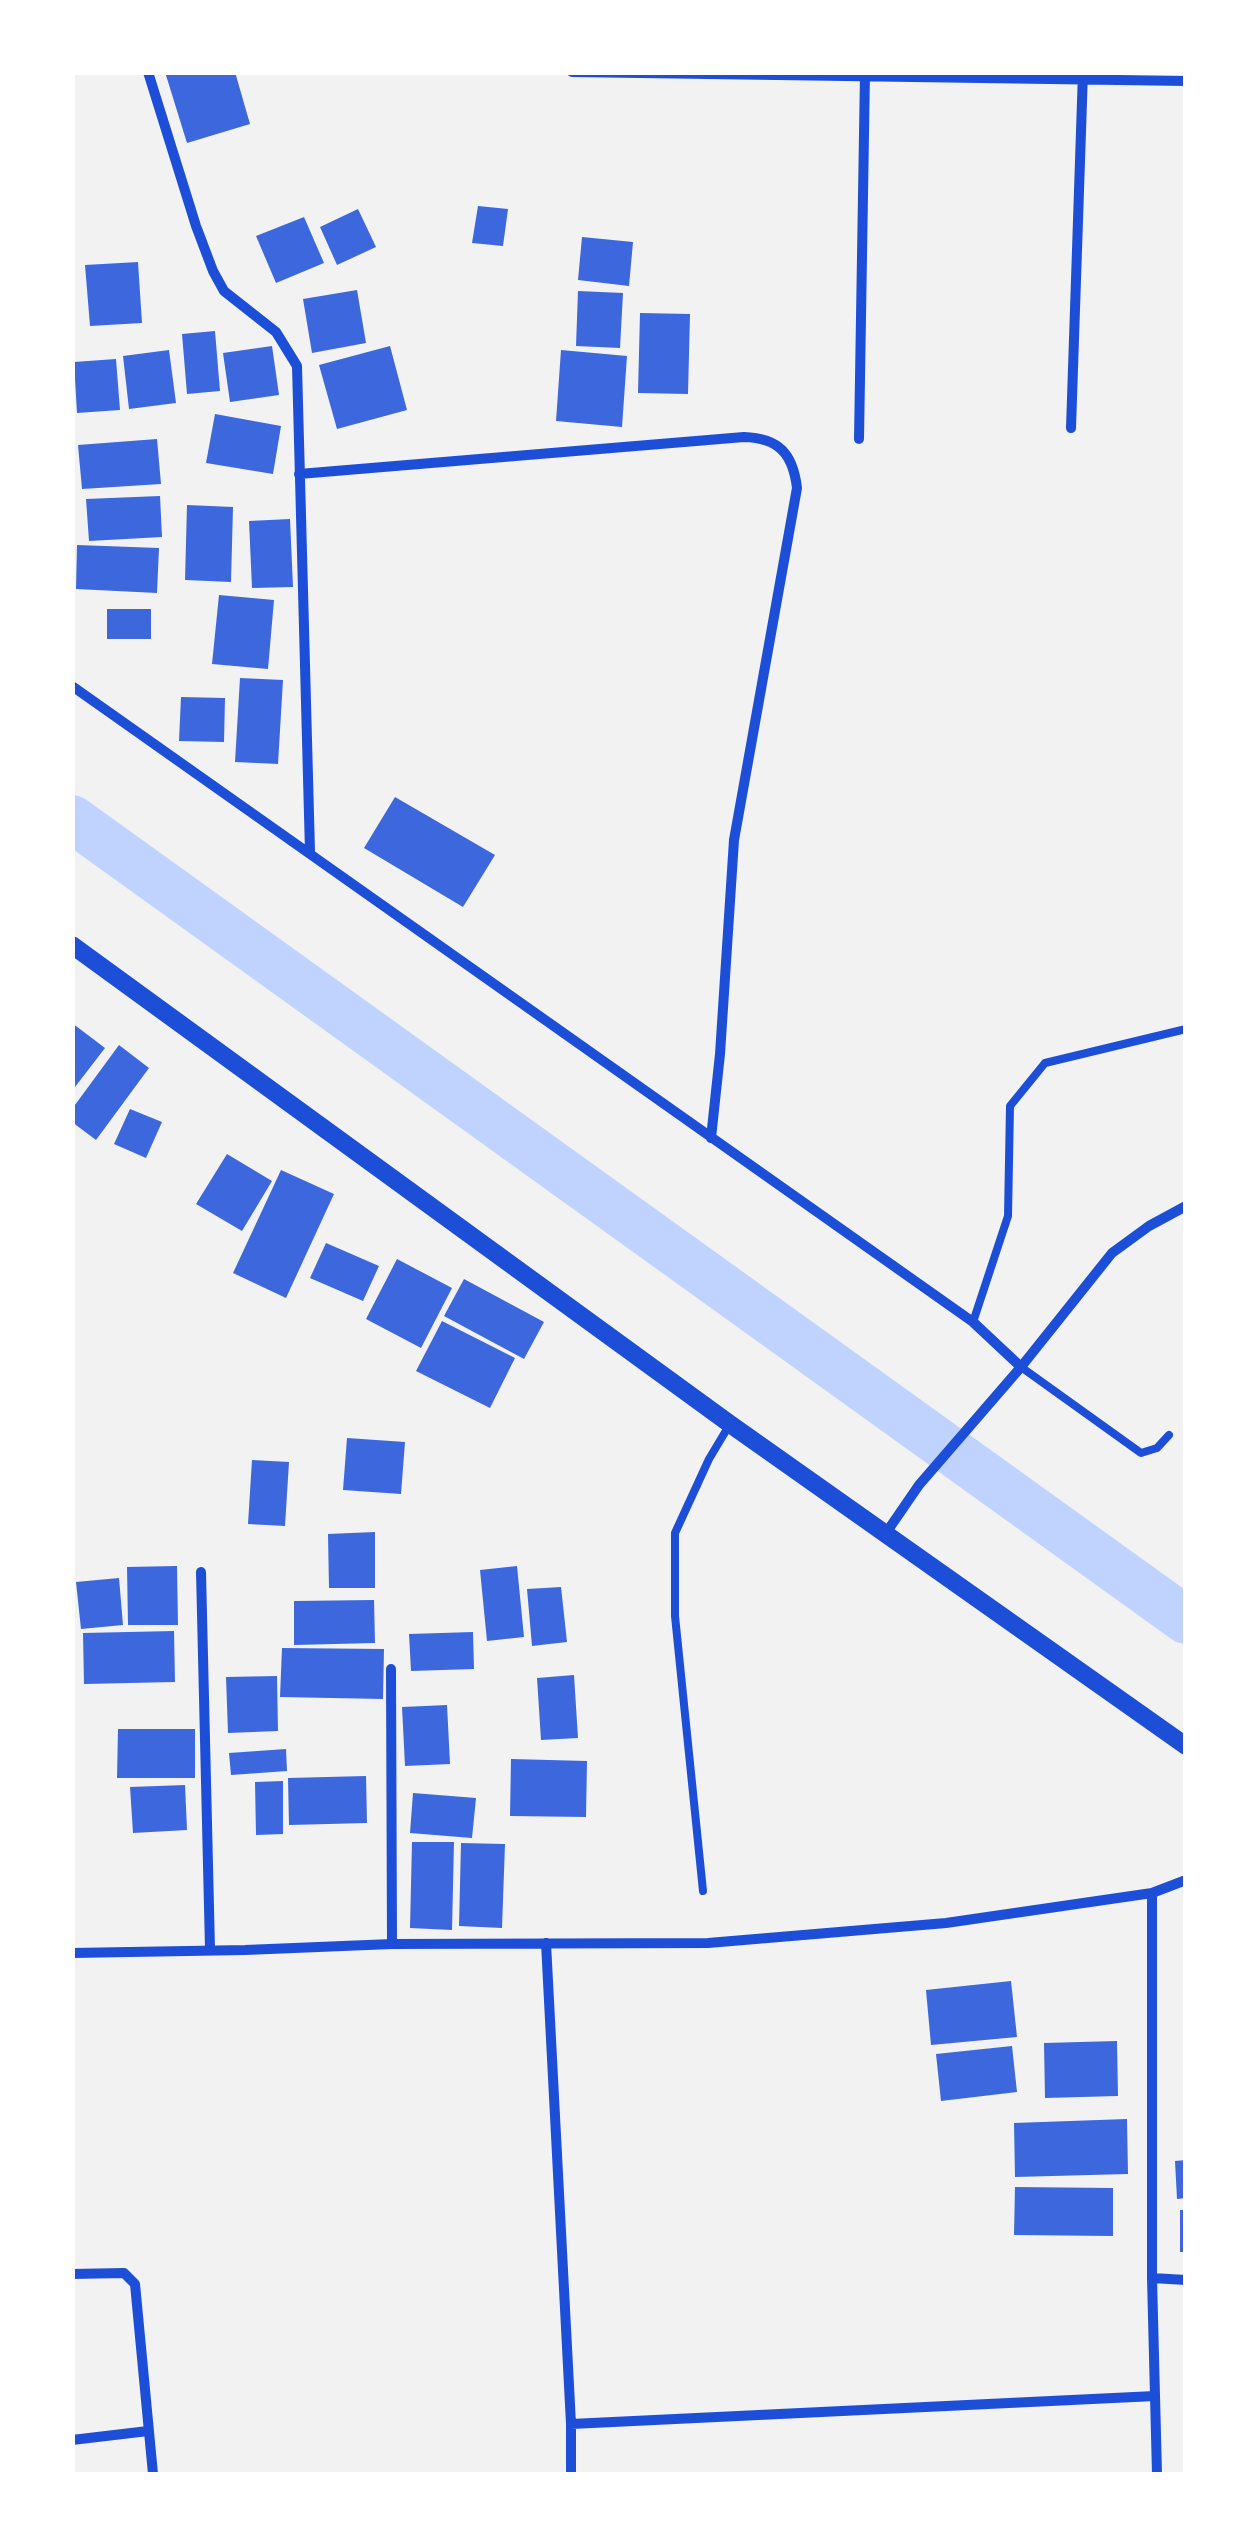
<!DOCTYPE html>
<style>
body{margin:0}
#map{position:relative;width:1258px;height:2547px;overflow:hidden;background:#f2f2f2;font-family:Mulish,sans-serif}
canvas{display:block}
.frame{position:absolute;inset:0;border:75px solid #fff;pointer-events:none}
</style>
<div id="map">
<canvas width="1258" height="2547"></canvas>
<div class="frame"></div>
</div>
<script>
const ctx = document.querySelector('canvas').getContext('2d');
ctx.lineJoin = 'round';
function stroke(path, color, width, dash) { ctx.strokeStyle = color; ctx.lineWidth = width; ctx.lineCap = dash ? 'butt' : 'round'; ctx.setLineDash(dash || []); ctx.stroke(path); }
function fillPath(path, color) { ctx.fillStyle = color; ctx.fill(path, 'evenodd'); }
const canal = new Path2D(`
 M72 819 1186 1620`);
const building = new Path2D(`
 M165 72H235L250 124 187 143Z
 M478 206 508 209 503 246 472 243Z
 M358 209 376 247 337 265 320 227Z
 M304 217 324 263 276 283 256 236Z
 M582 237 633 242 629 286 578 280Z
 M138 262 142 323 90 326 85 265Z
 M357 290 366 343 312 353 303 299Z
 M578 291 623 293 620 348 576 346Z
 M640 313 690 314 688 394 638 393Z
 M215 331 220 391 187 394 182 334Z
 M272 346 279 395 230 402 223 353Z
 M390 346 407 410 337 429 319 365Z
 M169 350 176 403 129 409 123 356Z
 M561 350 627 356 622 427 556 421Z
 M116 359 120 410 77 413 74 362Z
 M215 414 281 426 273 474 206 463Z
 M157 439 161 484 82 489 78 445Z
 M160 496 162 537 89 541 86 499Z
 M187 505 233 507 231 582 185 580Z
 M290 519 293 587 252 588 249 521Z
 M77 545 159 548 157 593 76 589Z
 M219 595 274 600 268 669 212 664Z
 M107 609H151V639H107Z
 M240 678 283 680 278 764 235 762Z
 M181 697 225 698 224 742 179 741Z
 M395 797 495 855 463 907 364 848Z
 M72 1023 105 1048 75 1087 72 1085Z
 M119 1045 149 1068 96 1140 72 1122V1109Z
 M130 1109 162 1122 146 1158 114 1144Z
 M227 1154 272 1181 242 1231 196 1204Z
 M281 1170 334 1194 286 1298 233 1273Z
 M326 1243 379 1266 363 1301 310 1278Z
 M397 1259 452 1288 421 1348 366 1319Z
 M464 1279 544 1322 524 1359 444 1316Z
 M442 1321 515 1358 490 1408 416 1371Z
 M347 1438 405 1442 401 1494 343 1490Z
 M252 1460 289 1462 285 1526 248 1524Z
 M375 1532V1588H329L328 1534Z
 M177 1566 178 1625H128L127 1567Z
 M517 1566 524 1637 487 1641 480 1570Z
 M119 1578 123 1625 81 1629 76 1582Z
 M561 1587 567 1642 532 1646 527 1589Z
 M374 1600 375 1643 294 1645V1601Z
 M174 1631 175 1682 84 1684 83 1633Z
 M473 1632 474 1669 411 1671 409 1634Z
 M282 1648 384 1649 383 1699 280 1697Z
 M574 1675 578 1738 541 1740 537 1678Z
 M277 1676 278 1731 228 1733 226 1677Z
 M447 1705 450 1764 405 1766 402 1707Z
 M118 1729H195V1778H117Z
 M286 1749 287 1771 231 1775 229 1753Z
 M511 1759 587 1761 586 1817 510 1816Z
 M366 1776 367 1823 289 1825 288 1778Z
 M283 1781V1834L256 1835 255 1782Z
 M185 1785 187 1830 133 1833 130 1787Z
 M413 1793 476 1798 472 1838 410 1833Z
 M412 1842H454L452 1930 410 1928Z
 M461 1843 505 1844 502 1928 459 1926Z
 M1011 1981 1017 2037 931 2045 926 1990Z
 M1117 2041 1118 2096 1045 2098 1044 2043Z
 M1012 2046 1017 2092 941 2101 936 2054Z
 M1127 2119 1128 2174 1015 2177 1014 2123Z
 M1186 2160V2198L1177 2199 1175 2161Z
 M1015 2187 1113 2188V2236L1014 2235Z
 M1180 2210H1186V2252H1180Z`);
const service = new Path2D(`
 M973 1322 1008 1216 1010 1106 1045 1063 1186 1029
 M1021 1367 1141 1453 1157 1448 1169 1435
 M703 1891 675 1616V1533L709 1459 730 1424`);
const minor = new Path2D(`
 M148 72 196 226 213 271 224 291 276 332 297 366 310 852
 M572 72 1186 81
 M1071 428 1083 72
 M859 439 865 73
 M299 474 744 437C779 438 793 454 797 488L734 840 720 1054 711 1138
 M72 686 973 1322 1021 1367
 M886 1533 919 1485 1021 1367 1112 1253 1149 1226 1186 1206
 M201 1572 210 1949
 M391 1669 392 1944
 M1152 1893V2278L1157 2474
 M546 1943 571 2424V2474
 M72 1953 245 1950 392 1944 708 1943 946 1923 1152 1893 1186 1880
 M72 2274 124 2273 135 2284 153 2474
 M1152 2278 1186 2280
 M571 2424 1155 2396
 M72 2440 148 2431`);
const tertiary = new Path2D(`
 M72 945 730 1424 1186 1746`);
stroke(canal, '#bfd3fe', 48);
fillPath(building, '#3d67dc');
stroke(service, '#1d4ed8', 8);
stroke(minor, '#1d4ed8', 10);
stroke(tertiary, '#1d4ed8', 18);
</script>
